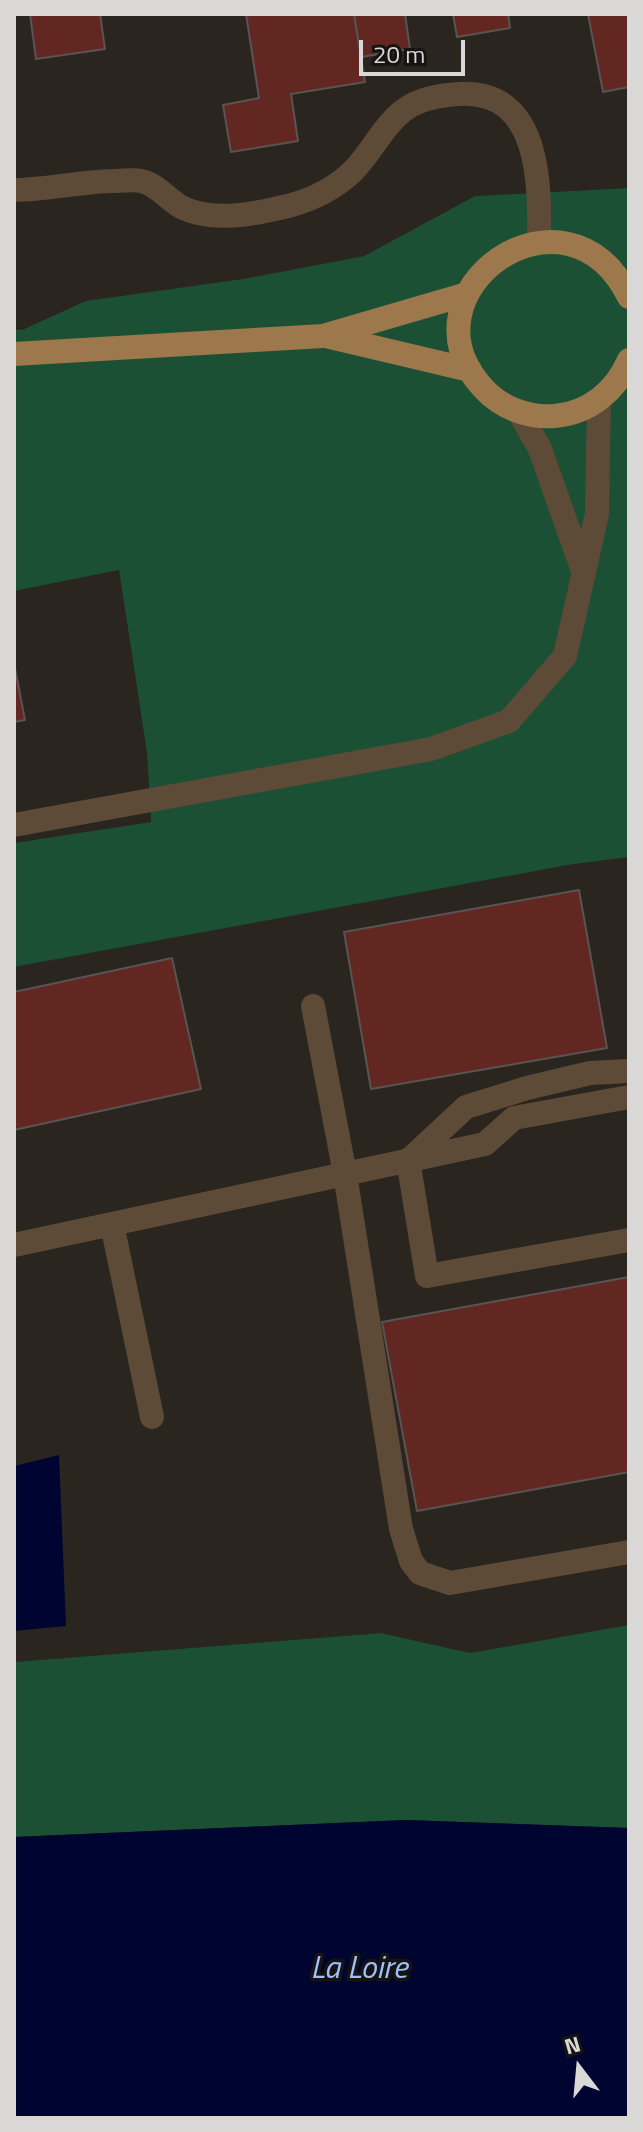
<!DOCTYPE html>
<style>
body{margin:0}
#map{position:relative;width:643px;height:2132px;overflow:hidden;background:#1f1e1c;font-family:"Titillium Web",sans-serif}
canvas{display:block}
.frame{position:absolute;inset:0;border:16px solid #d9d8d7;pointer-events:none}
.north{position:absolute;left:539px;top:2028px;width:80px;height:80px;-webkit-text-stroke:6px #161413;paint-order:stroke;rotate:344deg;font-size:22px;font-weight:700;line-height:32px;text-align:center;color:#d9d8d7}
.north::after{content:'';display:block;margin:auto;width:28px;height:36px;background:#d9d8d7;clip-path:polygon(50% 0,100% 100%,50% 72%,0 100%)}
.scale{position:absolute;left:359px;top:40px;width:106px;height:36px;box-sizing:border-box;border:4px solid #d9d8d7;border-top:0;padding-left:10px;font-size:24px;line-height:28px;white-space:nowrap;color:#d9d8d7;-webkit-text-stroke:6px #161413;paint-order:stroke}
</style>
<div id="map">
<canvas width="643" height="2132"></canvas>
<div class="frame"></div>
<div class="north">N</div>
<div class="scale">20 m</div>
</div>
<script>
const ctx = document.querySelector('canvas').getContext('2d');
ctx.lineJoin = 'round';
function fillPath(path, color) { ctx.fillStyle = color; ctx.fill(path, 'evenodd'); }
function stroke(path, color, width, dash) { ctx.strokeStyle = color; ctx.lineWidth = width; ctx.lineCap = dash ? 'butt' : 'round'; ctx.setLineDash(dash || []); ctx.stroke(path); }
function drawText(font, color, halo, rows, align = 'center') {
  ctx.font = font + ' "Titillium Web",sans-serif'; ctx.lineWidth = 7; ctx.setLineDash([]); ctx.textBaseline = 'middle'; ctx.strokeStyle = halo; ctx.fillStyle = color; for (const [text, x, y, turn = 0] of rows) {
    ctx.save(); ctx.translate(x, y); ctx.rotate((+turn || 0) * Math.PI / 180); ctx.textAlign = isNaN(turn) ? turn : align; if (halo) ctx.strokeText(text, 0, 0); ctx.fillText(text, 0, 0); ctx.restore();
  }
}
const built = new Path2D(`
 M14 14H629V188L475 196 364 256 243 279 14 330Z
 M119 570 147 753 151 823 14 843V591Z
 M629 857V1625L470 1653 381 1633 14 1662V967L568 865Z`);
const green = new Path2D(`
 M629 188V857L568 865 14 967V843L151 822 147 753 119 570 14 591V330L24 329 86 301 243 279 364 256 475 196Z
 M629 1625V1828L406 1820 14 1837V1662L381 1633 470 1653Z`);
const water = new Path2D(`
 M59 1455 66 1626 14 1631V1466Z
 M406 1820 629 1828V2118H14V1837Z`);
const building = new Path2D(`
 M30 14H100L105 49 36 59Z
 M246 14H354L365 82 291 94 298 141 231 152 223 105 259 98Z
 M354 14H405L410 49 361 57Z
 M453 14H508L510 28 457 37Z
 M588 14H629V87L603 92Z
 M14 663 25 720 14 722Z
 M579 890 607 1048 371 1089 344 932Z
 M172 958 201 1089 14 1130V992Z
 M629 1277V1472L417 1511 382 1322Z`);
const minor = new Path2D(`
 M14 190C49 190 82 181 116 181 124 181 133 179 141 181 157 184 167 199 181 207 213 223 255 214 288 206 311 200 335 188 352 172 372 153 383 124 407 108 422 98 442 95 459 94 541 89 540 185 539 242
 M519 412 540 449 584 574
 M14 825 431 749 509 721 565 656 597 514 599 400
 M629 1097 514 1118 485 1144 345 1174 401 1529 411 1561 420 1573 450 1583 629 1552
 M408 1160 427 1276 629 1240
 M409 1160 466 1107 527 1088 590 1073 629 1071
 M112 1224 152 1417
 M14 1245 345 1174 313 1006`);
const major = new Path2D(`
 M629 297C566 169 395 292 483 388 501 408 528 418 555 416 589 413 616 391 629 360
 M326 336 470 370
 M14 354 323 336 467 294`);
const waterNames = [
 ["La Loire",359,1970]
];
fillPath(built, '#2b251f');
fillPath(green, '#1b5035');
fillPath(water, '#000430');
fillPath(building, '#632721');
stroke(building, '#575453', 2);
stroke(minor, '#5d4b37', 24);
stroke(major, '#9c784c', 24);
drawText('italic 32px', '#a0befc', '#161413', waterNames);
</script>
